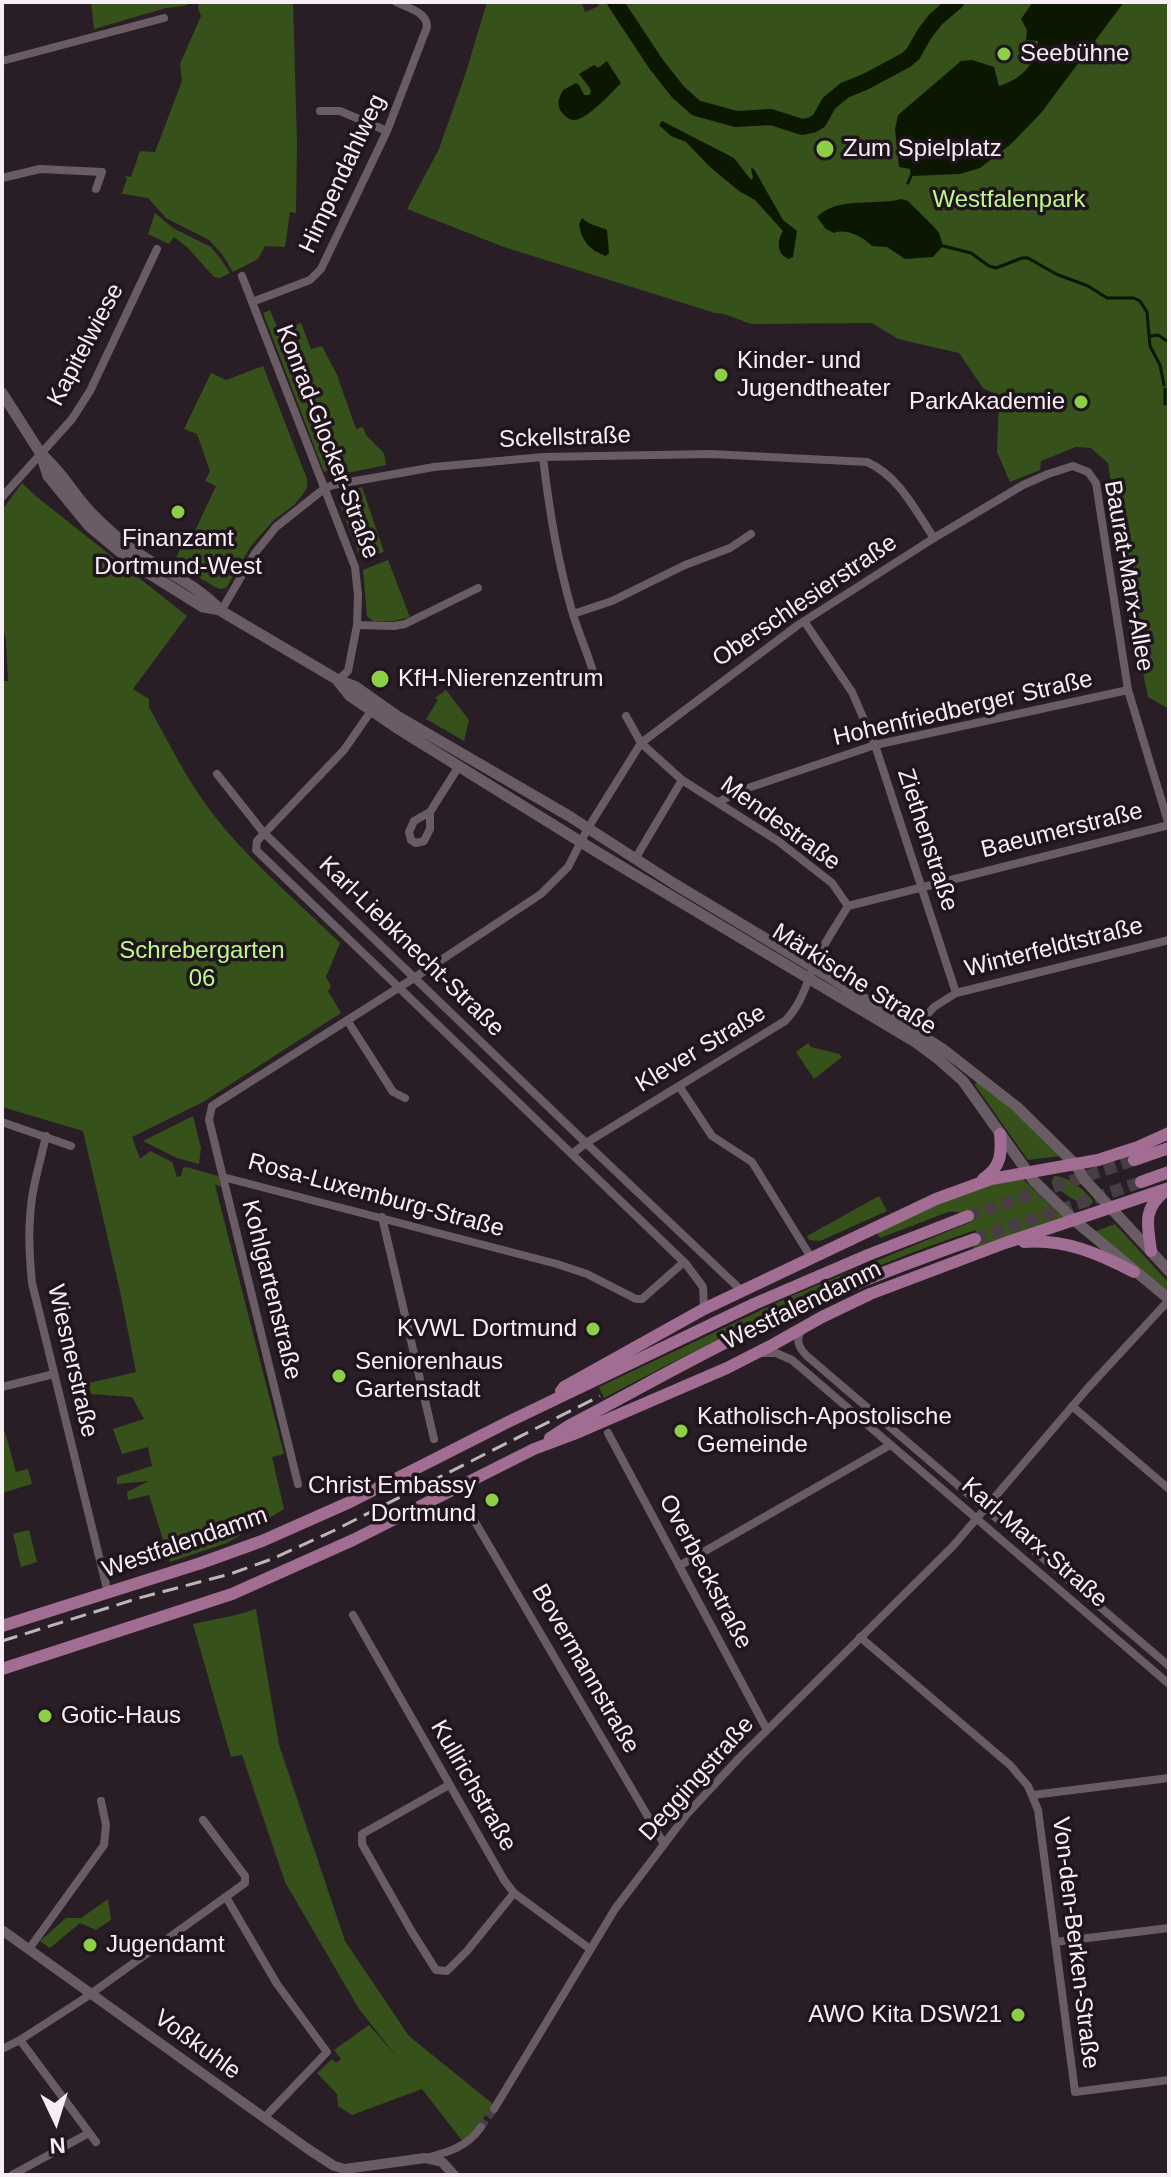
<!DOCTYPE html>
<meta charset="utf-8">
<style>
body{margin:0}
#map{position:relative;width:1171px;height:2177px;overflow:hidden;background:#291e26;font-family:Arial,sans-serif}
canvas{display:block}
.frame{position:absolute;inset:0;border:4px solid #f7eff5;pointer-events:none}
.north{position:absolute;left:16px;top:2081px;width:80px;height:80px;-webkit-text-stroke:6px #20151d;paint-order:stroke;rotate:176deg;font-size:22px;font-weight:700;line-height:32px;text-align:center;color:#f7eff5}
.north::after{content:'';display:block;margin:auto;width:28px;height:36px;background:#f7eff5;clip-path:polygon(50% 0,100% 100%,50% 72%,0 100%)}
</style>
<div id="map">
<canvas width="1171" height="2177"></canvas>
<div class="frame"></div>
<div class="north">N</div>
</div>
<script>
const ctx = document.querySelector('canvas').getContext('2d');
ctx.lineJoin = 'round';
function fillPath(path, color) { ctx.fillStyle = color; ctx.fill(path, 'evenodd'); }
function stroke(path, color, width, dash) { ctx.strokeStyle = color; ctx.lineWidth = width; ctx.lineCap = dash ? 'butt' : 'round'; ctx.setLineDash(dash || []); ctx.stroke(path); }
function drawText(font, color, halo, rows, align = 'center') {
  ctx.font = font + ' Arial,sans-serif'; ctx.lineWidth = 7; ctx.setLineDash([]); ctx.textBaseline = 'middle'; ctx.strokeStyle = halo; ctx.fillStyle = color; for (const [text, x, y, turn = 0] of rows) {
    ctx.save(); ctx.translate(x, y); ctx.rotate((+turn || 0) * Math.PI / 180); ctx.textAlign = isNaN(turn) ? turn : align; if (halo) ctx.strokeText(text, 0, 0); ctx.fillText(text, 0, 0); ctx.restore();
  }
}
const green = new Path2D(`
 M91 2H193L184 6 166 8 94 29Z
 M199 2H293L297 144 296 213 290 212 285 247 265 246 258 259 233 272 222 254 209 240 166 218 148 198 118 193H122L127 179 124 176 131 177 140 151 155 152 182 81 180 64 201 16 198 8Z
 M487 2H582L585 12 599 6 597 2H1169V709L1148 697 1143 673 1136 664 1108 463 1091 448 1076 447 1041 461 1040 470 1010 482 997 452 999 396 983 388 959 353 898 339 872 323 751 324 724 314 715 313 504 247 407 209 439 149 466 72Z
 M155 213 173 228 211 247 220 258 230 273 220 278 214 277 187 247 174 237 169 244 148 234Z
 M270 310 279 332 301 323 311 349 322 346 337 375 356 429 363 427 366 435 384 453 386 465 338 475 330 469 324 472 263 313Z
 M263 366 307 479V488L303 494 294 505 274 520 251 546 226 588 219 589 173 563 182 546 187 548 216 486 205 481 210 471 197 434 184 429 211 373 226 380Z
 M22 483 37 497 187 616 133 689 149 699V707C164 734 178 762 194 787 232 847 290 894 340 943L326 977 331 986 328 991 341 1013 203 1102 132 1137 140 1159 150 1151 172 1162 177 1177 181 1176 183 1168 186 1167 218 1176 221 1186 215 1185 284 1454 272 1457 284 1509 227 1543 170 1562 149 1495 128 1500 127 1492 149 1481 117 1484V1477L152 1466 148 1447 122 1454 113 1429 144 1419 132 1397 91 1394 89 1383 136 1372 120 1291 83 1131 2 1107V681H8L6 639 2 625V510Z
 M362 487 384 552 369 557 359 555 339 502 344 492Z
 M388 560 410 617 394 621H373L367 616 363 570Z
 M446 690 469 720 464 741 426 719 438 700 435 698Z
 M808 1043 811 1047 839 1054 842 1057 814 1079 796 1052Z
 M977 1080 1032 1127 1061 1156 1028 1160 975 1085Z
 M193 1116 201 1148 199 1164 177 1158 143 1141Z
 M1054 1176C1071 1177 1083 1189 1093 1201L1092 1204C1077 1204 1062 1194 1052 1181Z
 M1022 1178 1065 1219 973 1249 976 1230C846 1273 724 1335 604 1398L599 1387 791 1296 973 1221C965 1213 959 1211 948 1212L880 1238 876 1231 977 1188Z
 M879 1196 887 1211 820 1241 809 1240 807 1236Z
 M1115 1224 1169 1283V1293L1094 1232Z
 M2 1432H5L16 1472 28 1469 32 1484 2 1493Z
 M29 1530 37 1562 21 1567 13 1534Z
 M256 1609 279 1745 345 1941 409 2036 493 2104 474 2132 463 2142 422 2089 352 2115 338 2106 337 2094 317 2073 332 2059 336 2063 341 2059 334 2050 369 2025 397 2057 359 2009 285 1882 242 1755 231 1757 193 1624 236 1615Z
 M108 1899 111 1920 96 1930 80 1923 50 1948 40 1941 66 1918H81Z`);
const water = new Path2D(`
 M1033 2H1124L1041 113 1011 144 980 168 960 174 911 176 910 169 899 167 895 129 898 115 961 61 972 60 994 67 999 86C1020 80 1037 64 1038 41L1026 40 1027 30 1021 19Z
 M607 61 621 83C612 92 587 120 574 120 570 120 566 117 563 114 556 106 558 99 563 90L576 83 579 85 584 95H589L591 92 590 88 579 74 594 65 598 68Z
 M662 121 734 158 751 180 753 178 751 168 754 169 783 220 797 231 793 257 789 259C776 254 777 241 783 231L755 200 739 191 710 167 686 142 671 136 659 125Z
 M901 199 908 201 934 227 939 233 943 246 933 257 905 259 887 247 872 246C863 237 847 228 834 233L826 229 817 217C837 196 876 206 901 199Z
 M582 218C588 225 599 226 607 230L609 253 606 256C590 251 581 240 579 224Z`);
const stream = new Path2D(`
 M908 183 911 176
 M943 246 971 253 989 266 996 268 1022 258H1028L1056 274 1088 286 1107 298H1134L1140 301 1147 312 1150 346 1160 365 1164 385
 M1151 336 1158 335 1167 341
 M1165 404V389`);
const river = new Path2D(`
 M615 2 656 64 678 92 696 108 736 119 771 117 802 127 812 125 819 121 829 103 845 90 865 82 906 60 913 54 925 33 936 19 956 2`);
const minorTunnel = new Path2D(`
 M481 2127 494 2109`);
const primaryTunnel = new Path2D(`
 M968 1216 1134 1160
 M975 1239 1141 1182`);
const minor = new Path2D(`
 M2 61 164 18
 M320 111H340L387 131
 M2 178 40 169 102 172 96 189
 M242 276 355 567 358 595 357 625 348 671 338 680
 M252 302 310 280 321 269 387 131 427 27C427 12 408 8 396 2
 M543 457C549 510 557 559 572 611 579 635 590 658 596 682
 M2 497 72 419 90 391 157 249
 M221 611 255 553 276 527 325 488 333 485 434 467 543 457 711 454 867 462C899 476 915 510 934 538
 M573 614 612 601 685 565 730 548 751 534
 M804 621 852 692 875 745 956 993
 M357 625 394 626 405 624 478 588
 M371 711 344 750 257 841 256 850 686 1264 703 1287 704 1309
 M626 716 641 743 682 780 778 841 832 883 848 906
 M217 774 263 832 586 1143 742 1291
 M718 802 745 789 875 745 1128 690
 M430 812 414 821 409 832 411 840 416 843 424 841 430 829V812L459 766
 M635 859 682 780
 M347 1020 393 1092 405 1098
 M914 1030 934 1007 956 993 1169 940
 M679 1086 712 1136 752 1162 812 1259
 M2 1122 71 1146
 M46 1136C40 1163 31 1190 30 1219 28 1240 30 1262 32 1283L108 1593
 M572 1154 586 1143 785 1021C803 1003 807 980 818 957 826 940 838 923 848 906L1169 825
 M223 1177 557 1264 587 1274 636 1299H642L684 1262
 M382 1217 434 1439
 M801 1329C796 1341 798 1347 807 1356L1169 1666
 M762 1353H776L792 1360 1169 1684
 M2 1387 54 1374
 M1072 1406 1169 1489
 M608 1433 767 1730
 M298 1484 209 1120 212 1106 414 978 541 894 568 867 588 828 641 743 798 625 934 538 1023 485 1048 474 1073 466 1088 472 1096 483 1128 690 1169 825
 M471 1515 664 1844
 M679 1566 890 1445
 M353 1615 504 1880 514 1893 590 1949
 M860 1637 1010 1765 1028 1786 1038 1810 1075 2092 1169 2080
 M449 1785 362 1834V1844L412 1932 436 1970 447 1971 467 1951 514 1893
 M1033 1795 1169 1778
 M226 1897 277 1984 327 2052 264 2118
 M1055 1942 1169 1928
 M29 1949 104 1845 106 1825 101 1801
 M20 2040 96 2142
 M2 2049 20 2040 85 1998 245 1883V1876L203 1820
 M494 2109 615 1909 687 1814 740 1757 954 1545 1087 1389 1169 1300
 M426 2158C449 2152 467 2147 481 2127
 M12 2175 89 2133`);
const tertiary = new Path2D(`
 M2 1930 308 2149 334 2166 345 2169 425 2158 442 2162 454 2175`);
const secondary = new Path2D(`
 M2 393 41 454 48 476 89 526 137 566 203 607 221 610
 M41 454C59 469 70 488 85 506 97 520 111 532 125 544 156 568 195 582 221 611L338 680 356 687 397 716 569 816 673 883 831 978 944 1050 1017 1107 1076 1165 1084 1179 1169 1271
 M338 681 350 696 397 728 597 852 917 1043 937 1058 963 1081 1034 1181 1074 1220 1169 1299`);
const primary = new Path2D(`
 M1134 1160 1169 1148
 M983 1179C1001 1167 1002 1154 1000 1134
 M1141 1182 1169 1172
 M1024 1242C1065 1239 1098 1253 1134 1272
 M1151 1251C1148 1226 1142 1210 1164 1192
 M561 1391 564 1387 704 1309 936 1199 991 1179 1098 1160 1138 1147 1169 1133
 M550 1438 570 1425C630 1394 688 1360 749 1331 823 1295 898 1266 975 1239
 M2 1626 201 1563 262 1541 350 1502 508 1422 754 1304 868 1255 968 1216
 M2 1669 232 1594 353 1540 534 1449 574 1434 727 1368 774 1344 822 1317 870 1294 1005 1243 1169 1188`);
const rail = new Path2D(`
 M2 1641 139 1598 230 1574 272 1559 333 1531 600 1396`);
const markers = [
 [1004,54,8,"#8cce45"],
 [825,149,10,"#8cce45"],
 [721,375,8,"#8cce45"],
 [1081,402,8,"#8cce45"],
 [178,512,8,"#8cce45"],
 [380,679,10,"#8cce45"],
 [593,1329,8,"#8cce45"],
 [339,1376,8,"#8cce45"],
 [681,1431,8,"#8cce45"],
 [492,1500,8,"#8cce45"],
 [45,1716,8,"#8cce45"],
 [90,1945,8,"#8cce45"],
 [1018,2015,8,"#8cce45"]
];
const poiNames = [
 ["Seebühne",1020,54],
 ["Zum Spielplatz",843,149],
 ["Kinder- und",737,361],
 ["Jugendtheater",737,389],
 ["ParkAkademie",1065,402,"right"],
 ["Finanzamt",178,539,"center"],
 ["Dortmund-West",178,567,"center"],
 ["KfH-Nierenzentrum",398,679],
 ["KVWL Dortmund",577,1329,"right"],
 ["Seniorenhaus",355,1362],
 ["Gartenstadt",355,1390],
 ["Katholisch-Apostolische",697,1417],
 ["Gemeinde",697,1445],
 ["Christ Embassy",476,1486,"right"],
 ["Dortmund",476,1514,"right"],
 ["Gotic-Haus",61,1716],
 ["Jugendamt",106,1945],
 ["AWO Kita DSW21",1002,2015,"right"]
];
const streetNames = [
 ["Himpendahlweg",343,174,-65],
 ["Kapitelwiese",86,345,-62],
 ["Sckellstraße",565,438,-2],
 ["Konrad-Glocker-Straße",327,442,69],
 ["Baurat-Marx-Allee",1128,576,80],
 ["Oberschlesierstraße",805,601,-34],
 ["Hohenfriedberger Straße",963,709,-13],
 ["Mendestraße",780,824,36],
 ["Baeumerstraße",1062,831,-14],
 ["Ziethenstraße",927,840,72],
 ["Karl-Liebknecht-Straße",411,947,44],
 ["Winterfeldtstraße",1054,948,-14],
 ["Märkische Straße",854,980,32],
 ["Klever Straße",701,1049,-31],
 ["Rosa-Luxemburg-Straße",376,1196,15],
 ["Kohlgartenstraße",271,1290,76],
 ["Westfalendamm",802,1306,-26],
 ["Wiesnerstraße",72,1361,77],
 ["Westfalendamm",185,1543,-19],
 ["Karl-Marx-Straße",1034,1543,41],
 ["Overbeckstraße",705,1572,62],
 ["Bovermannstraße",585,1669,60],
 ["Deggingstraße",697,1779,-48],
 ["Kullrichstraße",473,1786,60],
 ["Von-den-Berken-Straße",1075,1943,83],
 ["Voßkuhle",197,2045,36]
];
const parkNames = [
 ["Westfalenpark",1009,200],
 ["Schrebergarten",202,951],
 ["06",202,979]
];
fillPath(green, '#36511a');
fillPath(water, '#0b1701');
stroke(stream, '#0b1701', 3);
stroke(river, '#0b1701', 16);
stroke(minorTunnel, '#483d45', 8, [8, 4]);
stroke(primaryTunnel, '#483d45', 12, [12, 6]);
stroke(minor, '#695c65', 8);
stroke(tertiary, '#695c65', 10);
stroke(secondary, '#695c65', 11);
stroke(primary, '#a16d93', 12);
stroke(rail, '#bfb6bc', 3, [16, 8]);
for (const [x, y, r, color] of markers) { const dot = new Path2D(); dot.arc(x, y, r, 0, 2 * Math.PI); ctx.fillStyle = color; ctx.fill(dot); stroke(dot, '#20151d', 3); }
drawText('24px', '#f7eff5', '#20151d', poiNames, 'left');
drawText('24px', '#f7eff5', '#20151d', streetNames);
drawText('24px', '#bef889', '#20151d', parkNames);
</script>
